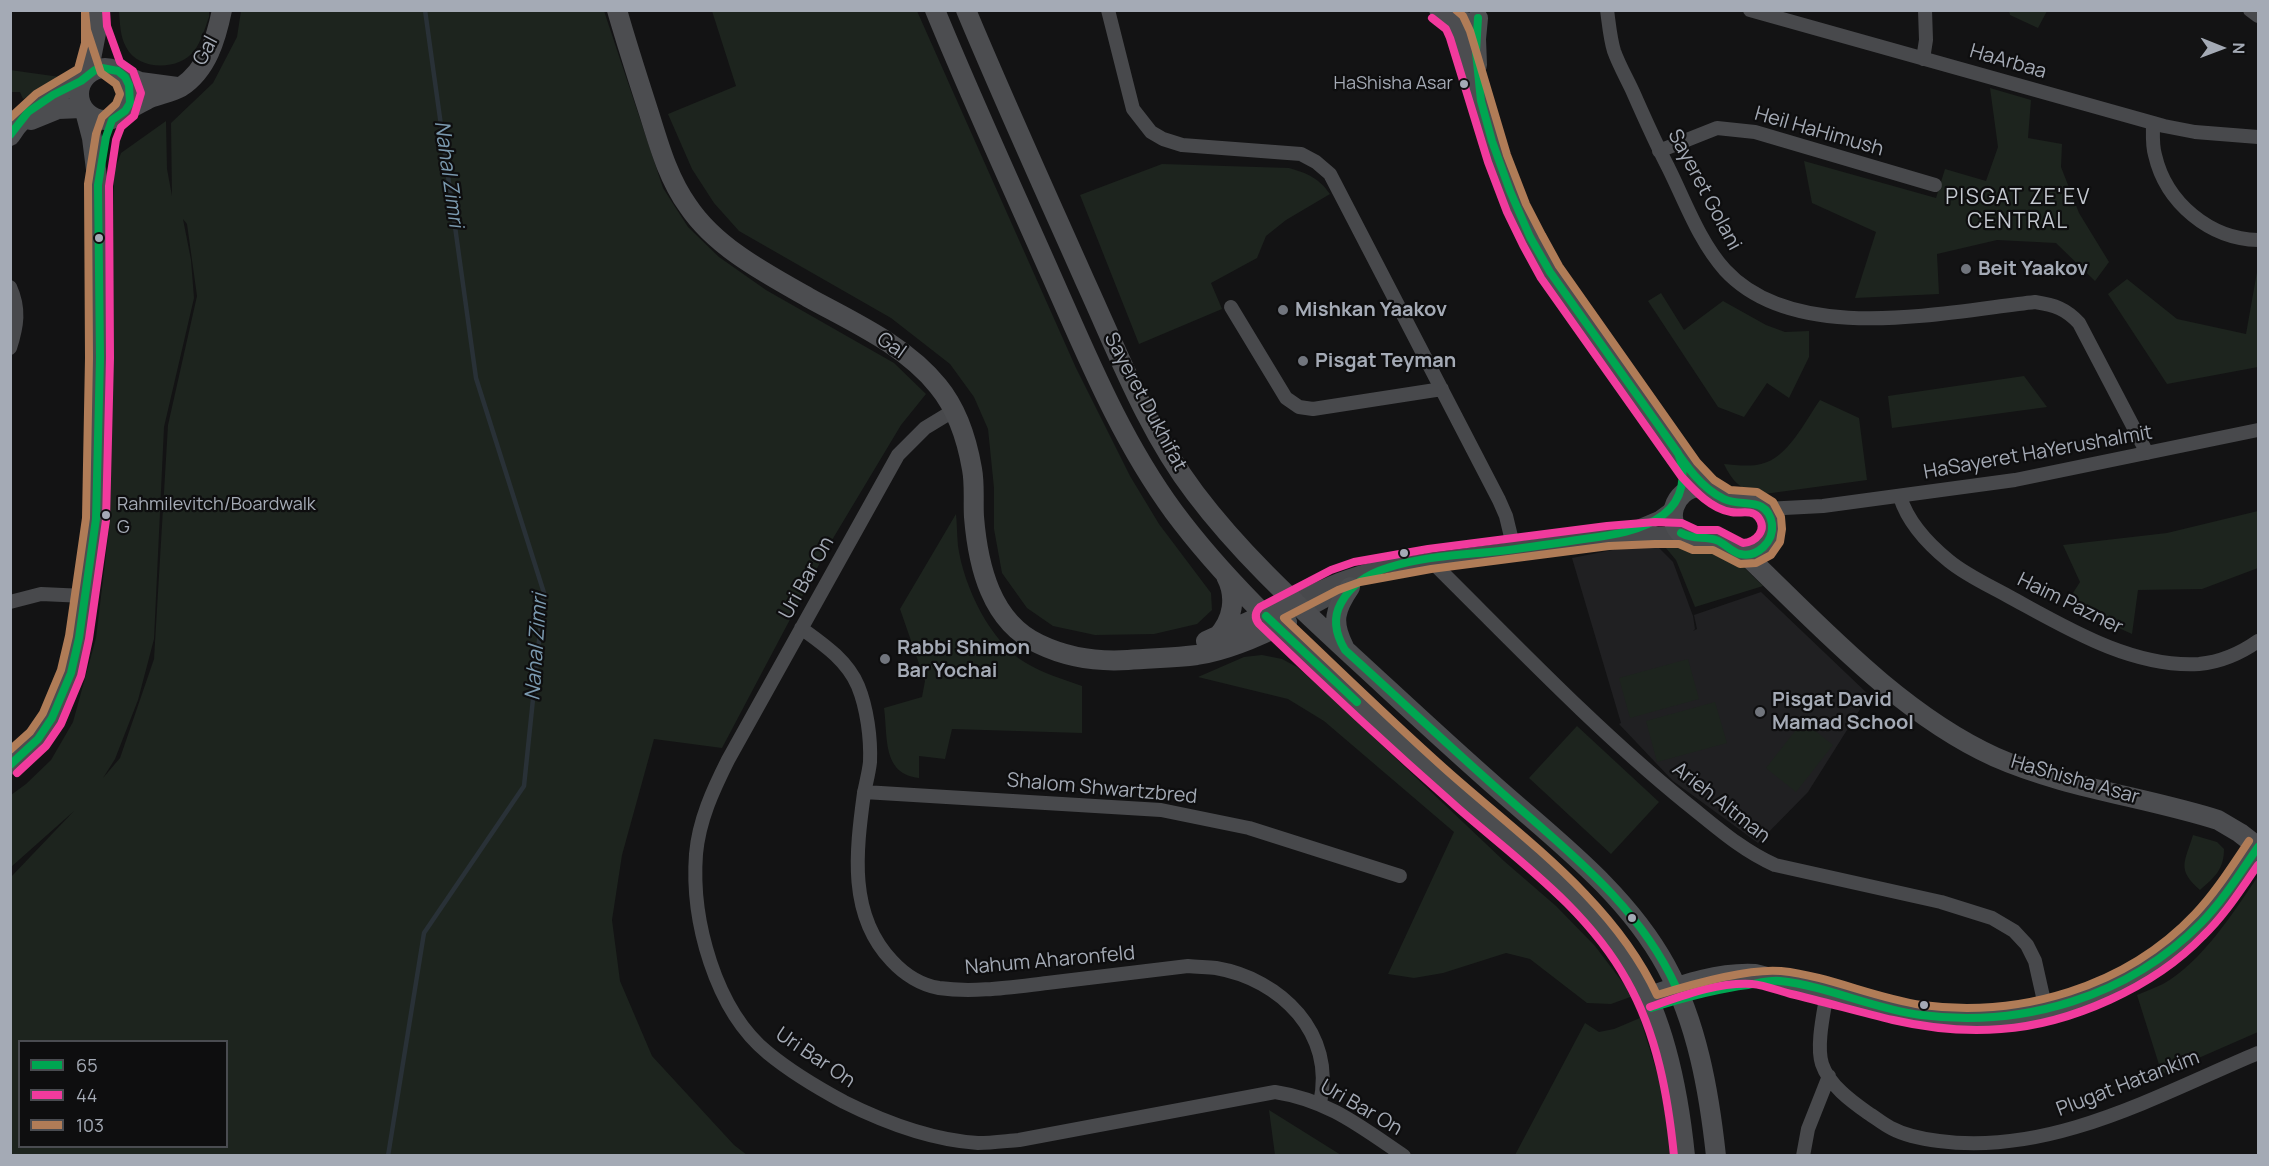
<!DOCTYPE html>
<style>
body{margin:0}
#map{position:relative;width:2269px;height:1166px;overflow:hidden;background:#131314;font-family:Manrope,sans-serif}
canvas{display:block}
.frame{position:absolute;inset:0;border:12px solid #a4aab5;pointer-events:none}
.legend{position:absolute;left:18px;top:1040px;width:210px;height:108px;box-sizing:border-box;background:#0e0e0f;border:2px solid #4a4c51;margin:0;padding:8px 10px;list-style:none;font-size:18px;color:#a4aab5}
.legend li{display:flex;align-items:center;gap:12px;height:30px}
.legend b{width:30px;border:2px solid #4a4c51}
.north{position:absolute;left:2191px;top:18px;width:60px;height:60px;-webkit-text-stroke:4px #0e0e0f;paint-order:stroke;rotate:91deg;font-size:16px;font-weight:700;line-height:24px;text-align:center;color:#a4aab5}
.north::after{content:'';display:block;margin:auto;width:21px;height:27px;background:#a4aab5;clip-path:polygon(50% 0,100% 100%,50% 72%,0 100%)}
</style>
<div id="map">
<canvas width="2269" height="1166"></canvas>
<div class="frame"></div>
<ul class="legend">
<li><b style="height:8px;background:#00a651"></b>65</li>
<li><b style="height:8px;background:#f13a9d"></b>44</li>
<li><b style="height:8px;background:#b07c57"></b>103</li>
</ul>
<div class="north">N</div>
</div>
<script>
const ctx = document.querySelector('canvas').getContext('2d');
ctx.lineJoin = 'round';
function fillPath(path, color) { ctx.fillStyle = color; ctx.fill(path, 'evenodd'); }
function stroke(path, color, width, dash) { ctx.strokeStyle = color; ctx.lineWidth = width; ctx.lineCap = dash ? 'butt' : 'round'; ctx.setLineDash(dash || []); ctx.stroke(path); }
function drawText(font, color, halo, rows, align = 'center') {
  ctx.font = font + ' Manrope,sans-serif'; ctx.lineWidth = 4.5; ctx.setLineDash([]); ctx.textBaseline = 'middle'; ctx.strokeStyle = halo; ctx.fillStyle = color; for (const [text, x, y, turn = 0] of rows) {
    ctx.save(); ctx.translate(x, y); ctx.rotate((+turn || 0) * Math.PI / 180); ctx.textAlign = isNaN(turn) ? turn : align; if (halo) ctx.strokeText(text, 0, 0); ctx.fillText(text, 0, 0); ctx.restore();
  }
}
const built = new Path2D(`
 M1653 542 1673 562 1693 616 1695 629 1693 631 1697 629 1694 615 1761 592 1869 695 1808 792 1758 843 1673 781 1619 724 1621 723 1572 558Z`);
const green = new Path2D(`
 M119 11H209V17C205 28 201 42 194 51 179 71 138 71 126 47 120 36 120 23 119 11Z
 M241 11H604L663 188 688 227 719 257 766 290 894 363 926 394 901 425 832 540 722 748 654 739 622 855 612 920 620 981 652 1056 734 1145 747 1155H11L10 878 74 811 11 867V795L26 784 51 760 73 722 96 638 109 529 114 172 121 153 166 121 167 169 172 196 171 123 213 83 237 37ZM183 219 187 224 197 296 168 425 154 659 120 758 103 778 115 759 138 700 154 639 164 427 194 298 191 260ZM20 1042H226V1146H20Z
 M712 11H917L1076 368 1130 476 1159 524 1211 593 1212 610 1197 624 1154 634 1095 635 1053 626 1027 608 1002 573 994 529V488L988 429 974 397 950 364 891 318 739 231 714 203 692 169 668 114 736 86Z
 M2009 11V10L2047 11 2038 28 2010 15Z
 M10 70 60 77 56 84 23 99 20 92H11Z
 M1990 88 2031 100 2028 138 2062 144 2061 167 2079 213 2109 262 2095 281 2056 243 1997 240 1937 254 1939 294 1855 298 1876 232 1812 203 1804 161 1936 198 1945 169 1986 181 1998 147Z
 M1162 164 1289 168C1307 173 1319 178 1330 194L1286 220 1266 236 1257 258 1211 283 1222 309 1139 344 1080 195Z
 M2257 272 2258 367 2167 384 2108 294 2127 279 2177 319 2246 334Z
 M1661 293 1684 330 1723 301 1766 325 1785 332 1809 331V357L1789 398 1767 383 1744 417 1718 407 1648 301Z
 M2024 376 2047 407 1892 428 1888 396Z
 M1820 400 1859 418 1867 480 1757 495C1740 488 1732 481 1724 464 1735 465 1750 467 1761 464 1788 458 1805 421 1820 400Z
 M2258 511V568L2202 589 2138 590 2132 634 2066 604 2080 582 2063 545 2167 533Z
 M956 514C957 524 957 536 958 546 964 587 990 642 1026 663 1044 674 1063 679 1082 686V733L952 729 945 759 919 756V778C882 774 888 737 884 708L922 697 925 681 900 609Z
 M1676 538 1729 553 1763 586 1695 607 1676 560 1660 541Z
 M1262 655 1282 659 1297 667 1328 694 1504 861 1556 906 1595 946 1633 996 1611 1004 1587 1003 1530 959 1506 953 1443 973 1414 978 1388 974 1454 832 1324 721 1288 699 1198 677 1244 657Z
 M1688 659 1699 699 1630 718 1619 678Z
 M1715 702 1727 743 1657 762 1646 721Z
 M1803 721 1833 745 1796 792 1766 768Z
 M1577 726 1659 802 1611 854 1529 778Z
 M2193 835 2217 842 2224 849C2224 869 2215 877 2200 890 2176 869 2185 862 2193 835Z
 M2258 876V1032L2162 1074 2137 995C2146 991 2155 988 2163 984 2201 963 2234 912 2258 876Z
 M1640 1018 1659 1079 1672 1155H1515L1585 1023 1599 1032 1614 1029Z
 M1269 1110 1341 1155H1275Z`);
const stream = new Path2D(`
 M388 1156 424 933 524 786 544 593 476 378 425 10`);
const street = new Path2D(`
 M1108 10 1133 109 1151 132 1163 139 1182 145 1301 154 1316 162 1330 174 1499 500 1506 516 1514 549
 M1607 10C1609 24 1610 38 1614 51 1619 65 1627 79 1633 92 1644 117 1655 142 1668 167 1685 201 1699 241 1725 270 1795 346 1944 312 2035 302 2055 305 2066 309 2079 323L2147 453
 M1750 10 2164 126 2195 132 2258 137
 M2250 10 2258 16
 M1923 59 1926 40 1925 10
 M2153 123C2153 133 2152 145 2155 155 2166 203 2210 239 2258 240
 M1659 151 1717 128 1755 132 1935 185
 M10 287C20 309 17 326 10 348
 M1231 307 1286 398 1299 407 1313 409 1442 389
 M953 411 925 428 898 455 728 760C713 790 699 820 696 854 691 920 715 1010 768 1053 791 1072 818 1088 844 1102 886 1123 931 1140 978 1143 991 1143 1006 1141 1019 1140L1275 1092C1328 1100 1361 1127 1404 1156
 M1900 497C1908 522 1928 544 1949 561 1966 575 1988 585 2008 596 2065 627 2131 668 2199 664 2221 662 2241 653 2258 641
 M1765 509 1823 506 2015 480 2258 430
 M1633 529 1659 518 1674 507
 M1429 559C1513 642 1594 728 1685 802 1714 825 1741 850 1775 865L1941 902 1992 918 2014 931 2027 945 2035 961 2046 1010
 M1294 601C1327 584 1349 574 1386 566L1608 536 1681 533
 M10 602 41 594 85 596
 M1305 612 1348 588
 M801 628C823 644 847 660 858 686 867 708 871 738 870 762 869 772 866 783 864 793 856 852 848 915 892 961 904 974 921 985 939 988 974 993 1012 987 1047 983 1094 977 1141 972 1188 966 1197 967 1207 967 1216 968 1281 979 1336 1034 1320 1103
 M864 792 1161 810 1249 828 1400 876
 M1827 992C1824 1012 1816 1045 1822 1064 1829 1085 1851 1101 1868 1113 1876 1118 1883 1124 1891 1128 1906 1136 1922 1139 1939 1141 2051 1156 2158 1095 2258 1053
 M1803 1156 1808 1129 1829 1076`);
const secondary = new Path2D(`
 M617 10C627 45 638 79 649 113 659 145 668 178 688 206 716 248 767 274 811 299 855 323 906 346 938 386 957 409 967 440 972 469 975 485 973 502 974 517 978 566 991 622 1039 644 1066 657 1098 662 1128 660 1151 658 1174 658 1197 655 1228 650 1260 636 1287 622
 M935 10C972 100 1012 187 1051 275 1087 356 1121 440 1174 512 1223 578 1283 634 1344 690 1387 729 1430 769 1474 808 1531 859 1595 907 1635 973 1666 1025 1679 1097 1685 1156
 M966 10C1004 101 1045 191 1085 281 1118 353 1147 430 1195 493 1241 554 1296 604 1351 655 1400 700 1448 745 1497 788 1558 842 1626 893 1666 966 1697 1023 1709 1091 1716 1156
 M1439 10 1454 22H1467
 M1454 22C1479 75 1488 135 1509 190 1536 260 1583 318 1626 379 1652 416 1676 456 1707 488
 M1477 65 1476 39 1478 18
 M79 94a26 26 0 1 1 52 0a26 26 0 1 1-52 0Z
 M88 74 97 28 95 10
 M121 74 140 82 177 87
 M125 111C134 107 142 102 150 98 160 94 172 92 181 87 207 70 216 39 222 10
 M31 120 58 109 82 108
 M10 136C27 108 53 95 81 81
 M1699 487C1711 488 1716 496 1727 500 1744 507 1767 495 1772 523 1773 530 1771 539 1766 545 1748 567 1734 547 1718 541 1707 537 1696 542 1686 537 1662 523 1674 489 1699 487Z
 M1745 554C1820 626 1900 714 1995 757 2065 788 2146 797 2218 820L2240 833 2258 847
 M1217 637C1233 620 1237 597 1226 576
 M1206 641 1294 601
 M1344 647C1331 622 1335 609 1350 587
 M10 765 38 739 52 718 71 673 79 638 96 519 100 358 98 185 92 138 86 115
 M1647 997C1682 985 1718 972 1755 974 1782 981 1808 987 1835 994 1888 1009 1944 1024 2000 1019 2031 1016 2063 1006 2092 995 2131 980 2166 959 2195 930 2220 905 2238 875 2258 847`);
const bus1 = new Path2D(`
 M1478 18 1476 52 1481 101 1492 141 1510 191 1530 237 1550 272 1678 453C1687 475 1683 500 1663 515 1639 533 1605 536 1577 540 1551 544 1525 548 1500 551 1462 555 1423 556 1387 568 1367 574 1351 585 1341 603 1332 619 1336 635 1345 650 1397 697 1448 745 1501 792 1566 850 1639 905 1676 987
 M10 135 28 112 53 95 81 81 95 70 102 68 118 71 125 77 129 85 130 103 125 111 112 120 106 137 98 185 100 358 96 519 79 638 71 673 52 718 38 739 10 765
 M1663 432C1680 456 1697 486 1724 499 1742 508 1767 495 1772 524 1774 542 1757 558 1740 554 1731 552 1725 543 1716 540 1704 536 1693 540 1681 533
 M1266 616 1357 702
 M1651 1008C1683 998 1715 989 1748 985 1759 983 1769 980 1780 981 1828 986 1873 1009 1921 1015 2023 1028 2128 997 2201 923 2223 901 2240 873 2258 847`);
const bus2 = new Path2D(`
 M1432 18 1446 29 1450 38 1488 162 1507 212 1523 245 1541 278 1681 476C1694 490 1711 509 1731 512 1740 514 1751 509 1758 517 1768 530 1756 542 1743 543L1718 530H1697L1682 523 1655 522 1607 526 1428 549 1354 562 1331 570 1260 607C1255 612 1254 618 1259 624 1324 687 1391 749 1459 809 1519 861 1588 910 1627 981 1657 1034 1668 1096 1674 1156
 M17 773 46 746 61 724 81 676 89 639 106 520 110 358 109 186 116 140 121 127 134 116 141 93 133 71 120 62 107 26 106 10
 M1650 1007C1682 996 1717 982 1752 984 1765 985 1779 991 1791 994 1825 1002 1859 1012 1893 1020 1928 1028 1964 1032 2001 1029 2071 1024 2154 987 2203 936 2225 915 2241 889 2258 865`);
const bus3 = new Path2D(`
 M1456 10 1463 16 1470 31 1507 155 1526 204 1542 235 1559 266 1697 462 1714 480 1730 490 1757 492 1773 502 1781 517 1782 529 1780 542 1771 555 1756 563 1740 564 1713 550H1693L1679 544H1655L1609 546 1431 569 1360 582 1338 590 1284 618C1337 668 1389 719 1444 768 1520 836 1613 900 1657 995 1689 985 1748 968 1781 971 1829 976 1874 998 1922 1005 2020 1018 2126 987 2195 914 2216 892 2232 866 2249 841
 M10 118 36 94 78 69 85 43V11
 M10 750 30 732 43 713 61 670 69 636 86 518 89 358 88 184 96 134 102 117 116 104 120 94 116 84 101 73 87 30 85 11`);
const markers = [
 [1464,84,5,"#a4aab5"],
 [99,238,5,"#a4aab5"],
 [1966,269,6,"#71757d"],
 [1283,310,6,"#71757d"],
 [1303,361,6,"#71757d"],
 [106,515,5,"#a4aab5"],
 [1404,553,5,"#a4aab5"],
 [885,659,6,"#71757d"],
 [1760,712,6,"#71757d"],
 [1632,918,5,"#a4aab5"],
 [1924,1005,5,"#a4aab5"]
];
const busNames = [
 ["HaShisha Asar",1453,84],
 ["Rahmilevitch/Boardwalk",117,505,"left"],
 ["G",117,528,"left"]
];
const streetNames = [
 ["Gal",206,51,-62],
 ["HaArbaa",2008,62,16],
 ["Heil HaHimush",1819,132,16],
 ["Sayeret Golani",1704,190,62],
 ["Gal",891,346,35],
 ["Sayeret Dukhifat",1145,402,62],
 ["HaSayeret HaYerushalmit",2038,453,-10],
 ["Uri Bar On",807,578,-61],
 ["Haim Pazner",2070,604,26],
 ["HaShisha Asar",2075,780,16],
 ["Shalom Shwartzbred",1102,789,5],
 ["Arieh Altman",1721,803,38],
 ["Nahum Aharonfeld",1050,961,-5],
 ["Uri Bar On",815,1058,34],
 ["Plugat Hatankim",2128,1084,-21],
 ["Uri Bar On",1361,1108,30]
];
const poiNames = [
 ["Beit Yaakov",1978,269],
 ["Mishkan Yaakov",1295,310],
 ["Pisgat Teyman",1315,361],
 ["Rabbi Shimon",897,648],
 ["Bar Yochai",897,671],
 ["Pisgat David",1772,700],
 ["Mamad School",1772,723]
];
const waterNames = [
 ["Nahal Zimri",448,174,82],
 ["Nahal Zimri",537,647,-86]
];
const neighbourhoodNames = [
 ["PISGAT ZE'EV",2018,198],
 ["CENTRAL",2018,222]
];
fillPath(built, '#202022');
fillPath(green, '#1d241e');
stroke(stream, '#293137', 4.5);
stroke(street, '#48494c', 14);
stroke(secondary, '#4c4d50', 20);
stroke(bus1, '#00a651', 8);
stroke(bus2, '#f13a9d', 8);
stroke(bus3, '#b07c57', 8);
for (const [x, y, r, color] of markers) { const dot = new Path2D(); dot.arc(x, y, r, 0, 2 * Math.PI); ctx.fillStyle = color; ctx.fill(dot); stroke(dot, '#0e0e0f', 2); }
drawText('18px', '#a4aab5', '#0e0e0f', busNames, 'right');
drawText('20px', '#a4aab5', '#0e0e0f', streetNames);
drawText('bold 20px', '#a4aab5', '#0e0e0f', poiNames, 'left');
drawText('italic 21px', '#7b9ab0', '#0e0e0f', waterNames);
ctx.letterSpacing = '1.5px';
drawText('21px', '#c5c9d1', '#0e0e0f', neighbourhoodNames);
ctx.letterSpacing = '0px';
</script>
